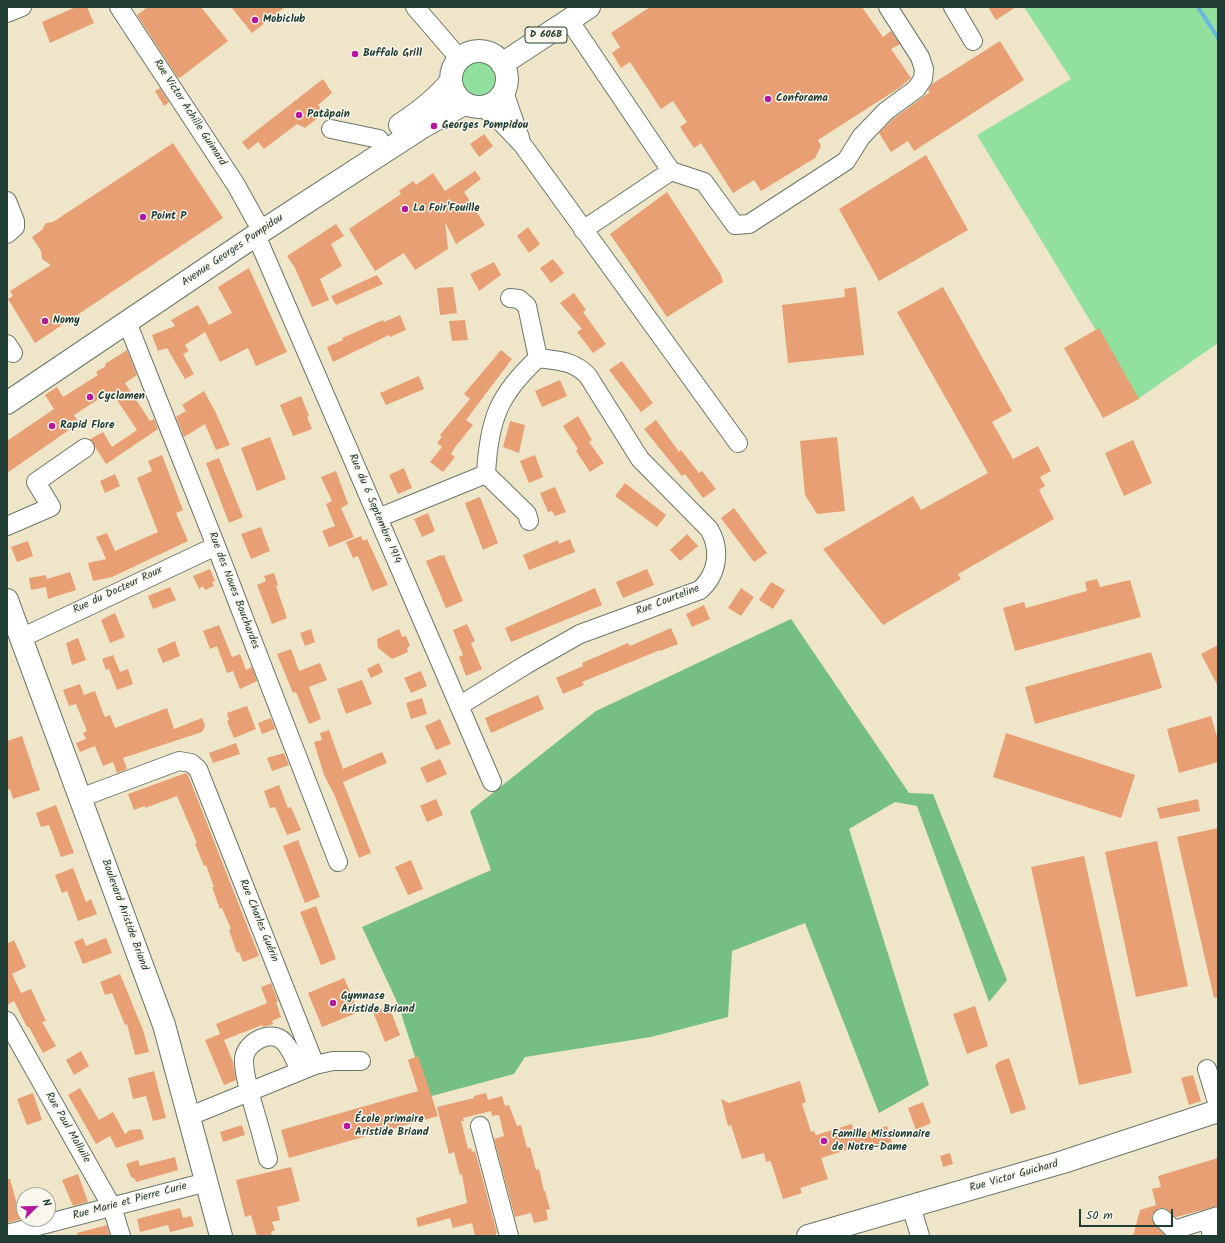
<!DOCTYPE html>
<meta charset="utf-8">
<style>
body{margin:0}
#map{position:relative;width:1225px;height:1243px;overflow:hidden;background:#efe6ca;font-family:Kalam,sans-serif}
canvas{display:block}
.frame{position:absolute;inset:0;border:8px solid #1f3d34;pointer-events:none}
.north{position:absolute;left:16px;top:1187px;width:40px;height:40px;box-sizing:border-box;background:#fbf7ec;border:1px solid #a3ada2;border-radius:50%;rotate:67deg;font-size:11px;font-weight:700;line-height:16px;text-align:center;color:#1f3d34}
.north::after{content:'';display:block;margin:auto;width:14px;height:18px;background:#b5179e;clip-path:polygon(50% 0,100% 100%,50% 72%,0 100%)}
.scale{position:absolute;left:1079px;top:1209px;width:94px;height:18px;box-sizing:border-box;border:2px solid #1f3d34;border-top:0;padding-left:5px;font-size:12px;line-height:14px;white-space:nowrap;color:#1f3d34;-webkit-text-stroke:3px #fbf7ec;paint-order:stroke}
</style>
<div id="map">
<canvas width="1225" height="1243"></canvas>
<div class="frame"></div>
<div class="north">N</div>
<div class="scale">50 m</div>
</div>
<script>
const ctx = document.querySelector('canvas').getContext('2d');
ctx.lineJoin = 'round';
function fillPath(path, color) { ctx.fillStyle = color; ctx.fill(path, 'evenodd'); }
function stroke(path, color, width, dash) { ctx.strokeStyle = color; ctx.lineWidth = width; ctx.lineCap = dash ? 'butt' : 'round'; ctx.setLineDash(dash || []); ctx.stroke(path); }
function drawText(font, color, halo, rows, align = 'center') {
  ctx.font = font + ' Kalam,sans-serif'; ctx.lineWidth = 3; ctx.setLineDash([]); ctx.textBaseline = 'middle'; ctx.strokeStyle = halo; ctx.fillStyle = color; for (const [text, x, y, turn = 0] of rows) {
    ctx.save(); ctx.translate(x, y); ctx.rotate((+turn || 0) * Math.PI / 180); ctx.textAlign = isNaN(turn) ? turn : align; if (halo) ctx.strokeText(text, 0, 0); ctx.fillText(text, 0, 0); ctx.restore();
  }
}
const green = new Path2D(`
 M1024 7H1218V343L1138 399 977 135 1071 79Z
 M460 79a19 19 0 1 1 38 0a19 19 0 1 1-38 0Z`);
const forest = new Path2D(`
 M791 619 909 793 933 794 1007 980 989 1002 917 806 895 802 849 829 929 1085 879 1113 805 923 732 951 728 1017 651 1037 525 1057 514 1074 428 1097 398 1004 362 927 491 870 470 811 596 711Z`);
const stream = new Path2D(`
 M1198 7 1218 38`);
const building = new Path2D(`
 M76 7H87L94 23 50 43 42 22Z
 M148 7H201L228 41 181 77 178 78 137 15Z
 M231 7H285L252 33Z
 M650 7H862L883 37 891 31 900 44 891 49 911 78 899 88 818 140 821 146 815 158 761 191 754 180 733 193 701 143 694 148 680 127 687 122 673 101 661 109 630 62 621 68 612 53 620 47 611 33Z
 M988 7H1016L996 20Z
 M1000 41 1024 80 914 151 908 141 891 152 879 133 893 119 930 92 928 90 932 84Z
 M323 79 332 93 318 105 324 113 305 128 297 124 264 149 258 142 248 150 242 142Z
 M160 88 169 102 164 106 155 91Z
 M484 134 493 146 479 157 470 144Z
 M173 143 223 218 35 343 8 299 13 296 10 291 51 265 42 259 41 251 32 237 42 230 46 223 53 222Z
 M926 155 968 230 879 281 839 209Z
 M475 171 481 179 464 192 485 225 456 244 445 222 448 249 415 270 404 253 375 271 349 229 401 194 399 191 413 181 416 185 433 173 445 191Z
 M667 192 721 275 723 282 667 317 610 234Z
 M336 224 344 236 331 244 342 266 320 279 329 300 312 307 295 268 287 256Z
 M528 227 540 244 529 253 517 236Z
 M553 259 564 273 551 283 540 268Z
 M494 262 501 275 479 291 470 274Z
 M249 268 287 352 256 366 248 348 220 362 205 332 185 345 189 351 183 354 194 374 185 379 167 348 158 351 152 335 175 326 171 320 198 305 209 325 232 313 218 287Z
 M377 275 383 284 336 305 331 296Z
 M453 287 457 313 440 315 437 288Z
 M856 287 864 355 788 363 782 305 845 297 844 289Z
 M943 287 1012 411 992 422 1013 459 1038 446 1051 471 1040 477 1045 486 1039 490 1054 519 958 574 961 579 883 625 823 549 913 496 921 510 988 473 897 312Z
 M574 293 586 310 583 312 606 344 593 353 577 332 582 329 560 303Z
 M400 315 406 330 390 337 389 335 333 362 327 347 343 340 342 338 383 320 384 322Z
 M465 320 468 340 452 341 449 321Z
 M1099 328 1139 399 1103 418 1064 348Z
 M127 350 137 375 125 383 150 421 154 419 158 429 106 464 90 439 103 432 112 447 137 430 111 391 74 415 79 423 7 473V441L54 409 45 395 57 387 63 397 98 375 96 372 106 366 105 364Z
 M501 350 512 359 466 420 473 425 455 447 451 454 455 457 443 472 430 462 442 447 437 443 442 437 440 435 470 399 464 394Z
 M622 361 653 403 641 412 609 370Z
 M419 376 424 389 386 405 380 393Z
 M560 380 567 396 542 407 535 391Z
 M204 391 216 413 230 445 216 450 205 424 184 437 176 417 186 411 182 405Z
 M301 396 309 416 307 417 312 429 293 436 280 405Z
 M578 416 592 440 589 442 604 463 590 472 576 451 578 449 563 426Z
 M656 420 679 452 681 450 699 473 702 471 716 489 703 498 685 474 682 476 644 429Z
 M510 421 525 425 519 453 503 447Z
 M270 437 286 479 257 491 241 448Z
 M837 437 845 511 817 514 805 495 800 441Z
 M1133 440 1152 483 1124 496 1105 453Z
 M162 455 183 510 176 513 188 541 112 577 93 581 88 563 106 559 96 537 107 533 115 551 158 532 137 478 152 471 148 461Z
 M535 455 543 477 529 483 520 461Z
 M219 458 243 517 229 523 206 463Z
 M404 468 412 488 398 494 389 475Z
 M336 471 348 504 341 508 354 537 329 547 322 531 335 526 326 504 332 501 321 477Z
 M115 474 120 486 105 493 100 481Z
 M625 483 666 515 657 527 615 496Z
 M555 487 566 512 555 516 552 511 548 512 540 493Z
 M480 497 498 543 483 550 465 503Z
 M734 508 767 553 754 562 721 518Z
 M428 513 435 531 422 537 414 519Z
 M261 527 270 551 251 559 241 534Z
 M687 534 698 546 680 561 670 550Z
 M361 536 363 541 367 539 388 585 372 591 358 556 353 558 346 542Z
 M570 539 575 552 529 570 523 555 558 540 559 544Z
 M28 541 33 556 17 562 11 547Z
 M441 555 442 556 444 555 463 601 446 608 426 561Z
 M210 569 215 581 212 582 214 586 205 590 203 586 199 589 193 576Z
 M647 569 654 585 623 598 616 582Z
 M70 572 76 590 48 599 46 587 31 590 29 578 46 575 47 579Z
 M274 573 278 585 276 586 287 618 272 624 257 585 266 581 264 576Z
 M1097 579 1100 587 1130 580 1141 617 1015 651 1003 608 1024 602 1026 608 1087 591 1085 582Z
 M771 582 785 590 773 609 759 600Z
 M170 587 176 600 153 609 148 596Z
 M595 588 602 605 511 642 505 628Z
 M741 588 754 597 741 616 728 608Z
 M704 605 710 619 692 627 686 614Z
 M115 613 125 637 110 643 101 620Z
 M467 624 475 641 471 643 482 669 466 676 459 657 463 655 453 630Z
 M219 625 232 657 240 654 246 670 252 667 257 681 240 689 233 671 227 673 217 646 210 649 203 631Z
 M671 628 678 644 660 651V650L582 682 584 685 563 694 556 678 583 666 582 663 628 643 630 646Z
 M311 629 315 642 305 646 300 633Z
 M399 629 402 637 406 636 410 646 407 648 408 652 392 659 378 648 377 639Z
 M78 638 86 660 72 665 66 643Z
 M175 641 180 656 163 663 157 649Z
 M1218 645V686L1201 654Z
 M291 649 299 671 320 663 327 680 309 687 321 719 309 724 296 692 293 693 277 654Z
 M1151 652 1162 688 1035 724 1025 687Z
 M113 655 120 672 128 669 133 684 117 690 109 669 106 670 102 659Z
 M379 663 383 672 371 678 367 669Z
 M421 671 427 686 411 693 404 678Z
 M362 680 372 704 346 714 337 689Z
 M80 684 84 695 95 691 103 713 105 717 110 715 115 728 167 708 174 729 202 718 205 726 202 732 123 758 127 769 117 773 113 762 103 766 95 746 80 752 76 743 86 739 83 733 87 731 76 704 69 706 63 690Z
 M538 695 544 709 491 733 485 718Z
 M422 698 427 714 411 719 406 703Z
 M247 706 256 729 234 738 227 721 229 720 227 713Z
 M1211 716 1218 740V762L1179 773 1167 729Z
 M271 718 275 729 262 734 258 723Z
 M440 719 451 744 436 750 425 726Z
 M329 730 343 769 382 752 387 763 343 782 371 853 359 858 334 794 324 775 314 742 322 740 320 733Z
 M1006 733 1135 775 1121 818 993 777Z
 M22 736 40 790 13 799 10 789 7 790V741Z
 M236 743 240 754 213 763 209 753Z
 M284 753 289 765 272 771 267 758Z
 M440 759 447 774 427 783 420 768Z
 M186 773 188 775 259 956 243 962 239 952 237 953 229 930 231 929 222 908 220 909 212 887H214L206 865 204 866 195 844 197 843 177 796 145 808V806L134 810 128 794Z
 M279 785 288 808 291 807 301 830 287 835 275 807 270 808 264 791Z
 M436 799 443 815 427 822 420 806Z
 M1198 799 1200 811 1160 819 1157 808Z
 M56 805 74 853 61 857 49 825 41 827 36 813Z
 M1218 828V997L1214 998 1177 837Z
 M298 840 320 897 305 903 283 846Z
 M1157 841 1188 986 1136 997 1105 852Z
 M1084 856 1132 1073 1079 1085 1031 867Z
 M411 860 423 889 408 895 395 867Z
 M73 868 86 902 91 899 97 914 78 921 67 891 62 893 55 875Z
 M316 906 336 959 321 965 300 912Z
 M83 938 86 946 106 938 112 953 83 964 74 942Z
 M14 940 26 967 12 974 21 993 31 989 46 1021 42 1022 56 1046 43 1053 29 1027H27L14 1001 7 1005V944Z
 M120 974 143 1030 149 1052 135 1055 127 1024 125 1025 112 993 105 995 100 982Z
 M344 978 359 1012 322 1027 308 993Z
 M271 983 278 1001 276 1002 281 1017 272 1021 273 1024 263 1027 262 1025 224 1040 233 1062 236 1080 224 1085 205 1040 220 1034 216 1024 267 1003 261 987Z
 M389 1006 400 1035 385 1042 373 1012Z
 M975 1006 988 1046 967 1054 953 1014Z
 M81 1051 89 1066 74 1075 66 1060Z
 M418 1056 438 1116 289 1158 281 1130 418 1091 408 1060Z
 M1009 1058 1026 1109 1011 1114 995 1066 998 1062Z
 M154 1071 166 1118 153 1121 146 1096 133 1099 128 1078Z
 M1193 1075 1201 1101 1189 1105 1181 1078Z
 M800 1081 806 1102 802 1104 811 1132 814 1131 816 1135 852 1124 855 1136 887 1126 892 1143 863 1152 862 1148H859V1146L821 1158 828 1179 800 1188 802 1193 783 1199 771 1162 770 1161 766 1162 764 1153 742 1159 731 1125 728 1126 721 1099 729 1103Z
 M80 1088 99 1120 113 1112 125 1134 130 1130 141 1129 144 1139 116 1148 110 1136 96 1144 68 1095Z
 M33 1093 42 1120 27 1125 17 1099Z
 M486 1093 488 1100 502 1096 505 1106 509 1105 517 1126 521 1125 527 1148 530 1147 536 1170 539 1169 544 1191H545L550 1209 546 1210 548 1220 534 1223 531 1213 515 1217 494 1139 504 1136 499 1115 492 1116 491 1111 463 1118 464 1121H461L468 1149 471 1148 472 1152 475 1151 477 1158 497 1233H496V1236H475L472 1223 453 1228 450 1218 418 1227 416 1218 467 1203 462 1174 460 1175 454 1152 449 1154 437 1107 474 1098V1096Z
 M923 1102 931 1123 916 1130 908 1108Z
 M242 1125 245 1135 223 1142 220 1132Z
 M950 1153 953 1164 943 1167 940 1156Z
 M175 1157 178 1170 136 1182 135 1179 131 1177 126 1164 138 1160 140 1166Z
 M1218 1158V1206L1176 1217 1165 1208H1159L1152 1215V1220L1165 1236H1133L1140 1210 1156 1205 1152 1189 1161 1187 1158 1176Z
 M291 1167 300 1201 277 1207 280 1220 272 1222 275 1230 271 1232 272 1236H257L251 1215 245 1217 236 1180Z
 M78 1174 88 1202 73 1206 62 1180Z
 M7 1179H10L21 1219 7 1223Z
 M180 1208 183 1218 191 1216 194 1226 170 1232 168 1225 140 1232 137 1219Z
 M107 1225 110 1236H78L77 1233Z`);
const minor = new Path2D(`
 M119 7 236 185 256 221
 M415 7 459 58
 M953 7 973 41
 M7 13 22 7
 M569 20 671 171 583 230
 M504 92 520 138
 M482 107 500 121 522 144 738 443
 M331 129 379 139
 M671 171 704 182 735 225 749 224 846 161 861 137 886 111 916 89 923 79 924 69 920 57 888 7
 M7 201 15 221V227L7 234
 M256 235 492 782
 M510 298 519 299 527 306 538 358
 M127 322 216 546 338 862
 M7 344 13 353
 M486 474 527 514 529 521
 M378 518 486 474C489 420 498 395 538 358 558 361 573 360 588 376L640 459 709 529C721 549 718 574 700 590L580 634 527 664 459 706
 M7 526 51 507 36 482 85 448
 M21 638 216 546
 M80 798 179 761 191 763 198 769 315 1065
 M7 1021 112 1207 121 1236
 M1207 1069 1218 1105
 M190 1116 315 1065 333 1061H361
 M480 1126 509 1236
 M268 1159C264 1144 260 1128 255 1112 251 1096 244 1078 244 1061 243 1043 271 1028 284 1042 291 1049 296 1062 300 1071
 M911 1206 920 1236
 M1162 1218 1174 1230 1218 1216
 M1208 1219 1212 1236
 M7 1234 207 1182`);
const major = new Path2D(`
 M451 79a28 28 0 1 1 56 0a28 28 0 1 1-56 0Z
 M502 64 589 7
 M400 125C418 113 437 99 451 81
 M7 403 256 235 424 126 464 104
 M7 600 164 1025 221 1236
 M808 1236 1063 1162 1218 1111`);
const markers = [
 [255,20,4,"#b5179e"],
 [355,54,4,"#b5179e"],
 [768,99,4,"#b5179e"],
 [299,115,4,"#b5179e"],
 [434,126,4,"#b5179e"],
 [405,209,4,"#b5179e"],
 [143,217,4,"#b5179e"],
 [45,321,4,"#b5179e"],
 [90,397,4,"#b5179e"],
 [52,426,4,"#b5179e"],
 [333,1003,4,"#b5179e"],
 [347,1126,4,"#b5179e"],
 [824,1141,4,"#b5179e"]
];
const shields = [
 [546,35,42]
];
const shieldNames = [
 ["D 606B",546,35]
];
const poiNames = [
 ["Mobiclub",263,20],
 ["Buffalo Grill",363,54],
 ["Conforama",776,99],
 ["Patàpain",307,115],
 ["Georges Pompidou",442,126],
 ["La Foir'Fouille",413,209],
 ["Point P",151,217],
 ["Nomy",53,321],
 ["Cyclamen",98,397],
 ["Rapid Flore",60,426],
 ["Gymnase",341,997],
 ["Aristide Briand",341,1010],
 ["École primaire",355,1120],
 ["Aristide Briand",355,1133],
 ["Famille Missionnaire",832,1135],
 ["de Notre-Dame",832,1148]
];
const streetNames = [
 ["Rue Victor Achille Guimard",189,113,57],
 ["Avenue Georges Pompidou",233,251,-34],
 ["Rue du 6 Septembre 1914",374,509,67],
 ["Rue du Docteur Roux",118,591,-25],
 ["Rue des Noues Bouchardes",233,591,69],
 ["Rue Courteline",668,601,-21],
 ["Boulevard Aristide Briand",124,915,70],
 ["Rue Charles Guérin",258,921,68],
 ["Rue Paul Malluile",67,1128,60],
 ["Rue Victor Guichard",1014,1177,-16],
 ["Rue Marie et Pierre Curie",130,1202,-15]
];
fillPath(green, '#92e09d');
fillPath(forest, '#75be84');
stroke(stream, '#66b7e1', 4);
fillPath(building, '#e79f73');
stroke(minor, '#687868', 20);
stroke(major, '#687868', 24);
stroke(minor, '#fff', 18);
stroke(major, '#fff', 22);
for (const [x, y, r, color] of markers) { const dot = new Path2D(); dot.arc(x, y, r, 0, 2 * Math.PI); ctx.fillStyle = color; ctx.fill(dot); stroke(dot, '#fbf7ec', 1.5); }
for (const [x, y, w] of shields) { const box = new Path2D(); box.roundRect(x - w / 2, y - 8, w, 16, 3); ctx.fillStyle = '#fbf7ec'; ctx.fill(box); stroke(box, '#1f3d34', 1); }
drawText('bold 10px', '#1f3d34', null, shieldNames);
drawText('bold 11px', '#1f3d34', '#fbf7ec', poiNames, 'left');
drawText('11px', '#1f3d34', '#fbf7ec', streetNames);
</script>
